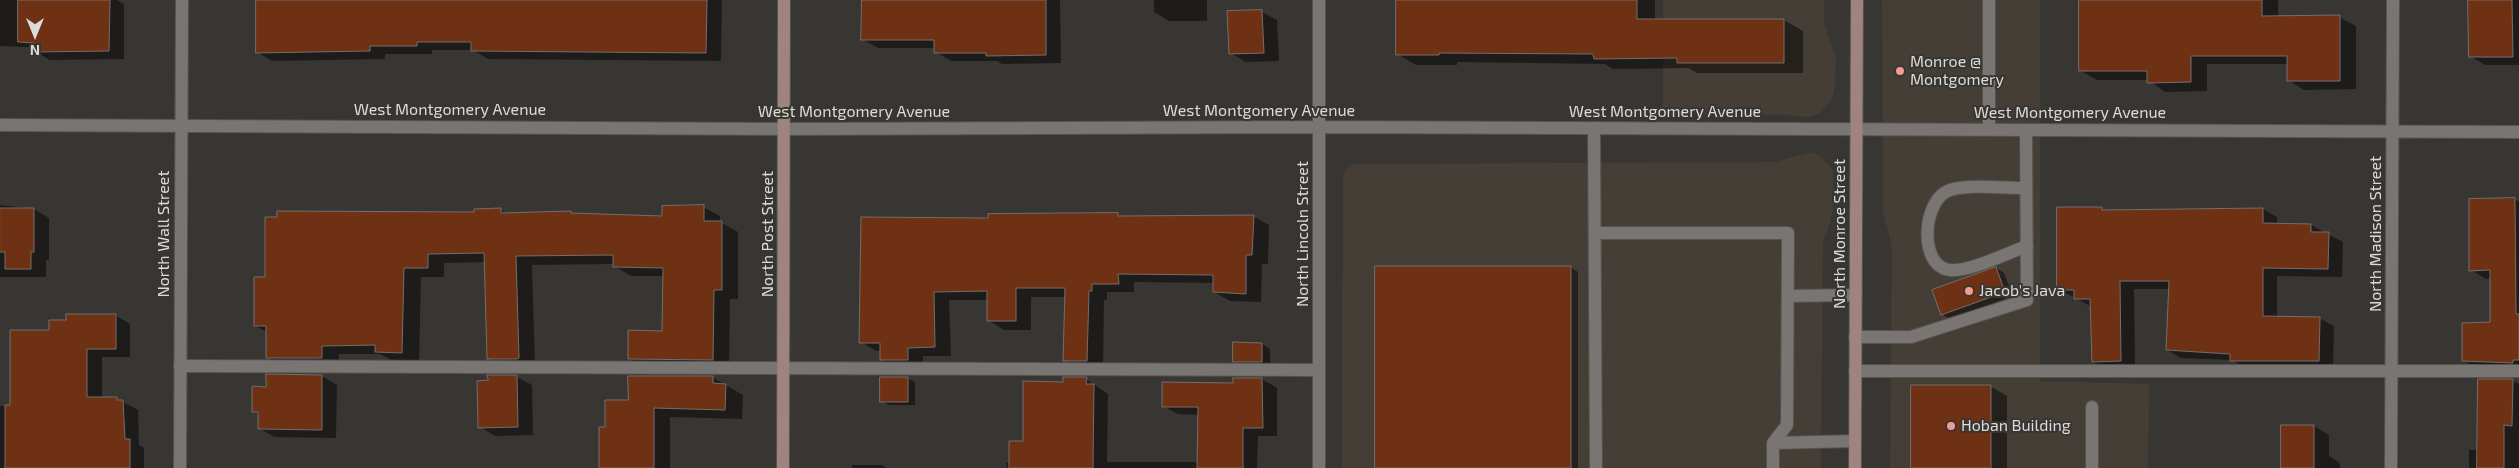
<!DOCTYPE html>
<style>
body{margin:0}
#map{position:relative;width:2519px;height:468px;overflow:hidden;background:#383633;font-family:"Exo 2",sans-serif}
canvas{display:block}
.north{position:absolute;left:10px;top:10px;width:50px;height:50px;-webkit-text-stroke:4px #383633;paint-order:stroke;rotate:180deg;font-size:14px;font-weight:700;line-height:20px;text-align:center;color:#dcdbd9}
.north::after{content:'';display:block;margin:auto;width:18px;height:22px;background:#dcdbd9;clip-path:polygon(50% 0,100% 100%,50% 72%,0 100%)}
</style>
<div id="map">
<canvas width="2519" height="468"></canvas>
<div class="north">N</div>
</div>
<script>
const ctx = document.querySelector('canvas').getContext('2d');
ctx.lineJoin = 'round';
function fillPath(path, color) { ctx.fillStyle = color; ctx.fill(path, 'evenodd'); }
function stroke(path, color, width, dash) { ctx.strokeStyle = color; ctx.lineWidth = width; ctx.lineCap = dash ? 'butt' : 'round'; ctx.setLineDash(dash || []); ctx.stroke(path); }
function drawText(font, color, halo, rows, align = 'center') {
  ctx.font = font + ' "Exo 2",sans-serif'; ctx.lineWidth = 4; ctx.setLineDash([]); ctx.textBaseline = 'middle'; ctx.strokeStyle = halo; ctx.fillStyle = color; for (const [text, x, y, turn = 0] of rows) {
    ctx.save(); ctx.translate(x, y); ctx.rotate((+turn || 0) * Math.PI / 180); ctx.textAlign = isNaN(turn) ? turn : align; if (halo) ctx.strokeText(text, 0, 0); ctx.fillText(text, 0, 0); ctx.restore();
  }
}
const built = new Path2D(`
 M1663 0H1824V23L1836 58 1835 87 1832 99 1819 114 1807 117 1787 115 1663 114Z
 M1882 0H2040V381L2149 384 2148 468H1890L1892 246 1883 213Z
 M1812 152 1821 157 1833 170 1834 204 1828 230 1823 241 1821 468H1342L1343 181 1345 170 1352 164 1775 162Z`);
const shadow = new Path2D(`
 M0 0H117L124 4V59L50 60 28 47 0 46Z
 M258 0H722L721 61 488 59 473 50H432V54H385V59L272 61 257 52Z
 M863 0H1060L1061 63 1002 64 997 61H951L936 52V48H878L862 39Z
 M1154 0H1207V21H1169L1154 12Z
 M1397 0H1655V20H1784L1803 31V73H1697L1688 68 1613 69 1605 64 1457 62V65H1416L1397 54Z
 M2081 0H2278V17H2339L2356 26V89L2304 90 2288 80V64H2207V91L2165 92 2149 80H2097L2081 71Z
 M2469 0H2519V65H2485L2470 56Z
 M1262 12 1277 20 1279 61 1246 62 1230 53Z
 M2515 199 2519 202V371L2479 369 2464 361 2492 323V278L2486 279 2471 270 2470 200Z
 M0 205 34 209 49 218V260H46V277H0Z
 M703 207 720 216V222L738 232V299H730L729 369 646 368 629 359 664 332V276H631L614 266V264L532 265 535 367 505 368 488 358 485 262 444 263V277H421L419 362 393 361 380 354H339L338 367H283L267 357V332L255 326 266 279 476 213 501 210 508 214 571 212 575 215 664 218Z
 M2101 209 2105 211 2263 209 2277 217V224L2311 225 2343 242 2342 277 2277 276V318H2319L2334 326 2333 368H2246L2232 360 2181 358 2167 350 2170 289H2134L2135 369 2108 370 2093 362 2092 307 2058 289Z
 M1117 214 1123 217 1253 216 1269 225 1268 264H1262L1261 302 1230 301 1214 292V283L1134 282V292H1107V300H1104L1103 370 1081 369 1065 360 1066 297H1031V330H1004L988 320 989 300H949L951 356H923V369H897L881 360V351H876L861 342 989 220Z
 M1570 267 1578 272V468H1376Z
 M1996 268 2004 273 2013 296 1949 319 1942 314Z
 M115 315 130 324V357H102V399H117L138 410 139 445 144 448V468H0V406H11L51 331 68 321Z
 M1262 344 1270 349V366L1242 365 1234 361Z
 M322 376 337 385 336 438 274 437 259 428V414L253 411 267 388Z
 M517 377 532 385 533 435 495 436 480 427Z
 M712 377 743 395 742 419 670 417V468H600L606 428 629 402Z
 M907 378 915 382V405H889L881 401Z
 M1086 379 1108 394 1107 462H1198L1199 415 1178 414 1163 406 1234 385 1262 379 1277 388V436H1258L1257 468H1007L1006 463H1010L1064 383Z
 M2512 380 2519 384V468H2469V450H2479Z
 M1990 386 2007 396V468H1912Z
 M2314 426 2329 435V456L2340 463V468H2282Z
 M852 465H882L887 468H852Z`);
const building = new Path2D(`
 M18 0H110L109 51 34 52V43L18 42Z
 M256 0H707L706 53 471 51V42H417V46H370V51L256 53Z
 M862 0H1046V55L986 56V53H934V40H861Z
 M1396 0H1637V19H1784V63H1677V58L1594 59 1593 54 1439 53V55H1396Z
 M2079 0H2262V16L2340 15V81H2287V56H2191V82L2147 83V71H2079Z
 M2468 0H2512L2513 57H2469Z
 M1262 10 1264 53 1229 54 1227 11Z
 M2515 198 2516 314H2519V360H2513V363L2462 361V323L2490 322V270L2469 271V199Z
 M704 205V221H722V290H714L713 360 628 359V330L662 331 663 268 613 267V255L516 256 519 358 517 359H487L484 253 428 254V268H404L402 353 375 352V345L322 346V358H266V326H254V277H265V217H277V211L474 212V209L501 208V213L571 211V213L662 216V206Z
 M2057 207H2102V210L2263 208V223L2311 224V232H2329L2328 269 2263 268V316L2320 317 2319 361H2230V354L2166 350 2169 281H2120L2121 361 2092 362 2090 299H2074V290H2057Z
 M0 208H34V252H31V269H5V252H0Z
 M1118 213V216L1254 215 1252 255H1246V294L1213 292V275L1118 274 1119 284H1092V291H1089L1087 361H1063L1065 288H1016V321H987V291L934 292 935 347 908 348V360H880V343H859L861 217 988 218V214Z
 M1375 266H1571V468H1375Z
 M1996 267 2005 292 1941 315 1932 290Z
 M66 314H116V349H87V397H117V400H123L125 439H130V468H5V405H10V330H49V320H66Z
 M1233 342 1262 343V362H1233Z
 M266 374 322 375V430L258 429V412H252V386L266 387Z
 M487 375H517L518 427 478 428 477 381 488 380Z
 M628 376H713V383L726 384 725 410 654 408V468H599V427H605V400H628Z
 M880 377H908V402H880Z
 M1063 377H1087L1086 384H1094L1093 468H1009V441H1023V381L1063 382Z
 M1233 378H1262L1263 428H1243V468H1197L1198 407H1162V382L1233 383Z
 M2478 379H2513L2512 426 2504 425V468H2477Z
 M1911 385H1991V468H1911Z
 M2281 425H2314V468H2281Z`);
const lane = new Path2D(`
 M1989 0V129
 M1594 128 1596 468
 M2026 188C2004 188 1970 184 1950 190 1922 199 1918 267 1950 270 1970 272 2007 253 2027 246
 M1595 233H1788L1787 425 1773 443V468
 M1788 296 1856 295
 M1855 337H1911L2027 300 2026 130
 M180 366 1319 370
 M1855 371H2519
 M2092 407V468
 M1773 443 1855 441`);
const street = new Path2D(`
 M0 125 785 129 1319 127 2519 132
 M180 468 182 0
 M1319 468V0
 M2391 468 2393 0`);
const secondary = new Path2D(`
 M783 468 784 0
 M1855 468 1857 0`);
const markers = [
 [1900,71,5,"#f59c92"],
 [1969,291,5,"#f59c92"],
 [1951,426,5,"#f59c92"]
];
const poiNames = [
 ["Monroe @",1910,62],
 ["Montgomery",1910,80],
 ["Jacob's Java",1979,291],
 ["Hoban Building",1961,426]
];
const streetNames = [
 ["West Montgomery Avenue",450,110],
 ["West Montgomery Avenue",1259,111],
 ["West Montgomery Avenue",854,112],
 ["West Montgomery Avenue",1665,112],
 ["West Montgomery Avenue",2070,113],
 ["North Wall Street",164,234,-90],
 ["North Post Street",768,234,-90],
 ["North Lincoln Street",1303,234,-90],
 ["North Monroe Street",1840,234,-90],
 ["North Madison Street",2376,234,-90]
];
fillPath(built, '#453e36');
fillPath(shadow, '#0007');
fillPath(building, '#6f3114');
stroke(building, '#736e6c', 1);
stroke(lane, '#555250', 14);
stroke(street, '#555250', 14);
stroke(secondary, '#555250', 14);
stroke(lane, '#787572', 12);
stroke(street, '#787572', 12);
stroke(secondary, '#9e837e', 12);
for (const [x, y, r, color] of markers) { const dot = new Path2D(); dot.arc(x, y, r, 0, 2 * Math.PI); ctx.fillStyle = color; ctx.fill(dot); stroke(dot, '#383633', 2); }
drawText('16px', '#dcdbd9', '#383633', poiNames, 'left');
drawText('16px', '#dcdbd9', '#383633', streetNames);
</script>
